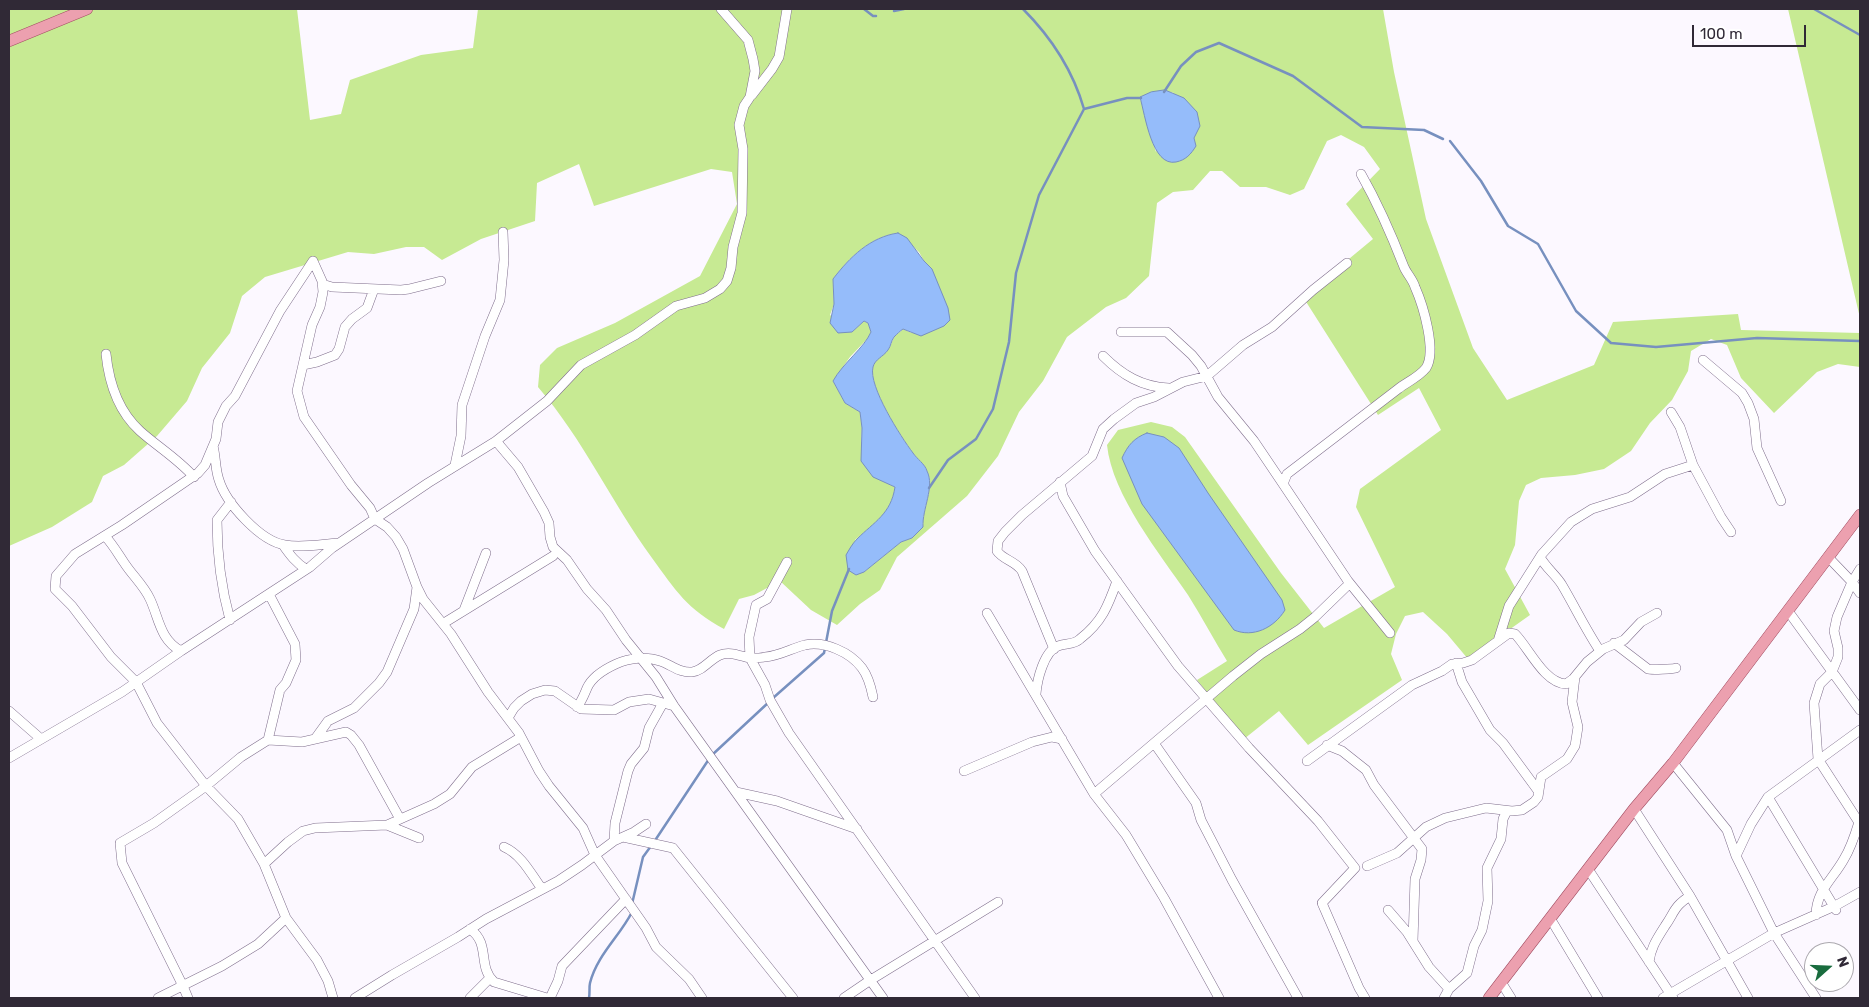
<!DOCTYPE html>
<style>
body{margin:0}
#map{position:relative;width:1869px;height:1007px;overflow:hidden;background:#fcf8ff;font-family:Rubik,sans-serif}
canvas{display:block}
.frame{position:absolute;inset:0;border:10px solid #302936;pointer-events:none}
.north{position:absolute;left:1804px;top:942px;width:50px;height:50px;box-sizing:border-box;background:#fff;border:1px solid #aca9af;border-radius:50%;rotate:70deg;font-size:14px;font-weight:700;line-height:20px;text-align:center;color:#302936}
.north::after{content:'';display:block;margin:auto;width:18px;height:22px;background:#196c3e;clip-path:polygon(50% 0,100% 100%,50% 72%,0 100%)}
.scale{position:absolute;left:1692px;top:25px;width:114px;height:22px;box-sizing:border-box;border:2px solid #302936;border-top:0;padding-left:6px;font-size:15px;line-height:18px;white-space:nowrap;color:#302936;-webkit-text-stroke:4px #fff;paint-order:stroke}
</style>
<div id="map">
<canvas width="1869" height="1007"></canvas>
<div class="frame"></div>
<div class="north">N</div>
<div class="scale">100 m</div>
</div>
<script>
const ctx = document.querySelector('canvas').getContext('2d');
ctx.lineJoin = 'round';
function fillPath(path, color) { ctx.fillStyle = color; ctx.fill(path, 'evenodd'); }
function stroke(path, color, width, dash) { ctx.strokeStyle = color; ctx.lineWidth = width; ctx.lineCap = dash ? 'butt' : 'round'; ctx.setLineDash(dash || []); ctx.stroke(path); }
const green = new Path2D(`
 M9 9H297L310 120 341 114 350 80 421 55 473 48 478 9H1383L1394 72 1426 219 1473 348 1507 400 1594 365 1613 322 1738 314 1741 330 1860 333V367L1838 364 1817 372 1774 413 1741 378 1727 345 1711 339 1691 351 1688 371 1672 400 1650 423 1631 451 1604 469 1575 475 1541 478 1526 485 1519 501 1515 545 1505 569 1530 615 1468 659 1447 634 1423 612 1405 616 1396 634 1391 654 1402 680 1308 745 1279 711 1244 739 1197 680 1227 661C1214 640 1202 617 1188 595 1160 554 1112 495 1107 445L1118 430 1151 422 1172 427 1185 437 1281 573 1324 628 1395 587 1356 507 1360 489 1441 430 1419 388 1378 415 1303 297 1373 239 1346 204 1380 169 1364 147 1341 135 1327 141 1304 189 1290 195 1266 187H1240L1222 171H1210L1193 190 1173 192 1157 203 1149 276 1126 298 1106 307 1067 337 1043 381 1019 412 998 456 967 496 897 557 880 590 860 604 837 625 811 610 780 581 754 595 739 599 724 629C687 609 676 591 652 558 612 503 583 439 538 387L540 365 557 348 615 323 700 276 737 204 732 172 711 169 594 206 579 164 537 183 535 221 481 239 442 260 424 247H406L374 254 348 252 265 277 242 296 230 333 202 368 187 401 157 436 124 465 103 476 92 502 52 527 9 546ZM1169 92 1174 93 1156 152 1140 97ZM898 233 919 252 924 261 932 269 912 333 903 329C901 331 897 334 895 336 892 340 891 346 888 350 883 357 875 358 873 367 868 386 901 437 913 453 917 459 925 464 927 471 935 487 922 509 923 527L912 538 901 542 864 572 855 540C874 524 892 513 895 487L885 482 861 442 862 428 860 412 845 403 833 381 850 357 869 337 871 332 868 323 864 321 852 332 830 315 834 304 833 279C850 257 870 237 898 233Z
 M1788 9H1860V318Z`);
const water = new Path2D(`
 M1165 90 1184 98 1197 112 1200 126 1194 138 1196 146C1191 154 1186 160 1176 162 1152 167 1145 115 1140 97L1151 92Z
 M898 233 907 238 924 261 932 269 948 308 950 320 944 326 921 336 903 329C900 331 897 334 894 337 891 341 891 346 888 350 883 357 875 359 873 367 868 386 901 437 913 453 917 459 925 464 927 471 935 487 922 509 923 527L912 538 901 542 864 572 856 575 848 570 846 555C849 550 852 544 857 539 874 522 891 514 895 487L873 477 861 461 862 428 860 412 845 403 833 381C843 363 864 348 871 332L868 323 864 321 852 332 838 333 830 323 834 304 833 279C850 257 870 237 898 233Z
 M1147 433 1164 437 1179 448 1208 493 1282 600 1285 610C1274 628 1253 638 1234 630L1142 504 1122 458C1128 445 1134 438 1147 433Z`);
const stream = new Path2D(`
 M864 9 873 16H876
 M1814 9 1860 35
 M894 11 904 9
 M1164 92 1181 66 1196 52 1219 43 1293 76 1362 127 1424 130 1443 139
 M1084 109 1127 98H1141
 M1450 141 1481 181 1508 226 1538 244 1576 311 1611 343 1656 347 1757 338 1860 341
 M929 488 948 460 976 439 993 409 1009 342 1016 273 1039 195 1084 109C1073 71 1051 37 1023 9
 M773 698 824 653 832 611 849 569
 M712 755 769 702
 M654 842 709 759
 M632 904 643 857 651 846
 M589 998C590 993 589 987 590 983 597 955 620 936 632 912`);
const minor = new Path2D(`
 M752 95 772 69 779 57 787 9
 M322 284 332 287 401 290 409 289 441 281
 M1121 332H1167L1192 355 1201 366 1218 397 1254 441 1283 484
 M106 354C109 383 118 411 140 431 158 447 178 459 194 477
 M1103 356C1122 375 1142 387 1169 388
 M1703 360 1742 393 1748 403 1754 419 1757 448 1781 501
 M303 365 317 362 335 355 339 349 345 327 352 319 367 308 374 289
 M1671 412 1680 427 1693 465 1721 517 1731 532
 M496 441 518 467 544 512 549 523 550 537 553 547 567 560 587 589 606 610 626 640 656 677 674 706 883 998
 M213 446C216 457 215 469 219 480 226 503 260 541 285 545 303 548 321 544 339 543
 M455 465 461 436 462 405 485 336 500 300 504 260 503 232
 M1060 482 1063 496 1095 551 1178 666 1249 748 1318 821 1355 868 1322 903 1359 988 1365 998
 M105 536C114 546 118 554 125 564 133 576 144 586 150 599 159 618 160 640 181 651
 M283 545C290 555 296 563 306 569
 M1540 557C1546 568 1556 575 1562 585 1575 607 1586 630 1600 651
 M1828 557 1852 582 1860 593
 M787 562 767 599 756 605 749 637 750 658 765 685 770 700 789 733 975 998
 M1860 569 1852 582 1837 617 1834 631 1838 648V657L1832 672 1820 684 1814 703 1818 759 1860 824
 M1348 581 1390 633
 M464 610 486 553
 M1788 611 1860 710
 M987 613 1094 794 1126 835 1164 898 1219 998
 M230 620C221 587 217 553 217 520L231 502
 M444 623 553 556
 M1498 641 1509 606 1542 554 1571 522 1592 509 1630 497 1665 474 1693 465
 M1614 643 1648 669C1651 670 1674 669 1676 668
 M1054 649 1022 571C1016 561 1003 560 997 551L998 541 1005 532 1022 515 1092 456 1103 429 1114 419 1136 403 1154 397 1183 382 1207 376 1243 345 1272 327 1313 290 1347 263
 M1456 663 1462 682 1490 730 1503 743 1539 792
 M1036 694C1037 680 1044 651 1058 646 1066 643 1074 645 1080 639 1102 622 1108 606 1117 581
 M577 707C582 701 584 695 587 688 592 677 605 669 616 664 629 658 647 656 660 661 672 665 679 673 692 672 703 671 710 659 720 655 730 651 740 656 750 658 755 658 761 658 765 657 780 656 792 648 805 645 825 641 850 652 862 668 868 676 871 687 873 697
 M9 711 41 739
 M508 718 514 708 521 701 532 694 545 690 555 691 581 709 614 710 629 702 649 699 674 706
 M315 739 328 721 354 708 379 683 387 672 414 609 417 587
 M268 740 280 690 286 683 296 660 295 644 269 594
 M1154 743 1196 803 1201 820 1232 880 1298 998
 M1327 745 1342 751 1366 770 1374 785 1422 849 1421 860 1415 879 1413 941
 M9 758 122 692 181 651 310 567 332 548 428 483 496 441 547 401 581 365 635 335 676 306 705 298 720 289 727 281 731 268 733 247 742 213 743 149 739 125 744 106 750 97 755 71 753 59 748 40 721 9
 M1307 761 1412 685 1442 671 1452 664 1463 663 1472 660 1509 633 1515 634C1529 648 1544 683 1566 684L1573 679 1587 662 1603 649 1624 640 1641 622 1657 613
 M1673 763 1727 830 1736 856 1774 933 1816 998
 M964 771 1032 742 1052 737 1062 739
 M736 792 777 801 857 829
 M1094 794 1233 676 1261 654 1300 629 1315 617 1348 585V581L1283 484 1287 474C1324 446 1361 417 1398 389 1407 382 1419 377 1426 368 1437 351 1423 305 1415 287 1413 280 1407 274 1404 267 1392 236 1378 204 1361 174
 M1768 797 1836 910
 M1634 809 1690 896 1748 998
 M387 825 419 838
 M623 837 673 848 793 998
 M614 841 615 823 628 771 631 764 644 748 649 728 663 703
 M504 847C522 855 531 874 542 889
 M1736 856 1751 824 1768 797 1860 730
 M264 864 288 842 303 831 315 828 387 825 434 804 450 794 472 767 521 737
 M1367 866 1397 853 1426 827 1445 818 1486 808 1512 811 1522 810 1534 802 1538 797 1541 777 1567 759 1575 746 1578 727 1572 702 1575 677
 M1588 869 1673 998
 M1388 910 1407 932 1429 967 1449 989
 M1816 915C1816 891 1833 879 1844 859 1851 848 1855 835 1859 822
 M1550 918 1598 998
 M470 929C491 944 477 966 494 982L547 998
 M1649 962C1651 947 1657 939 1665 926 1675 912 1673 907 1690 896
 M1501 982 1511 998
 M183 986 122 863 120 843 154 823 206 786 241 757 268 740 302 742 346 732 351 735 359 745 400 819
 M179 987 183 986 188 998
 M158 998 222 966 258 944 286 918
 M333 998 328 981 317 960 286 918 264 864 238 819 206 786 157 723 136 682 111 657 72 606 55 589 56 576 75 554 122 525 198 473 205 465 216 439 218 422 226 406 235 396 280 311 313 261 322 281 323 292 320 307 312 325 297 391 304 417 351 485 370 508 375 519 387 527 396 537 403 549 417 587 423 599 451 634 488 692 519 733 539 771 549 786 583 828 595 855 646 928 656 947 689 979 702 998
 M355 998 392 975 458 937 486 919 558 881 582 865 614 841 634 832 646 824
 M470 998 490 978
 M550 998 558 981 562 966 626 899
 M844 998 869 981 998 902
 M1444 998 1449 989 1467 973 1474 946 1482 930 1488 901 1487 868 1501 839 1503 819 1507 811
 M1663 998 1774 933 1835 906 1860 892`);
const major = new Path2D(`
 M9 41 87 9
 M1489 998 1634 809 1673 763 1860 515`);
fillPath(green, '#c7ea93');
fillPath(water, '#95bcfa');
stroke(water, '#7790bf', 1);
stroke(stream, '#7790bf', 2.5);
stroke(minor, '#7f6e8c', 10);
stroke(major, '#a24d62', 12);
stroke(minor, '#fff', 9);
stroke(major, '#eca0af', 11);
</script>
